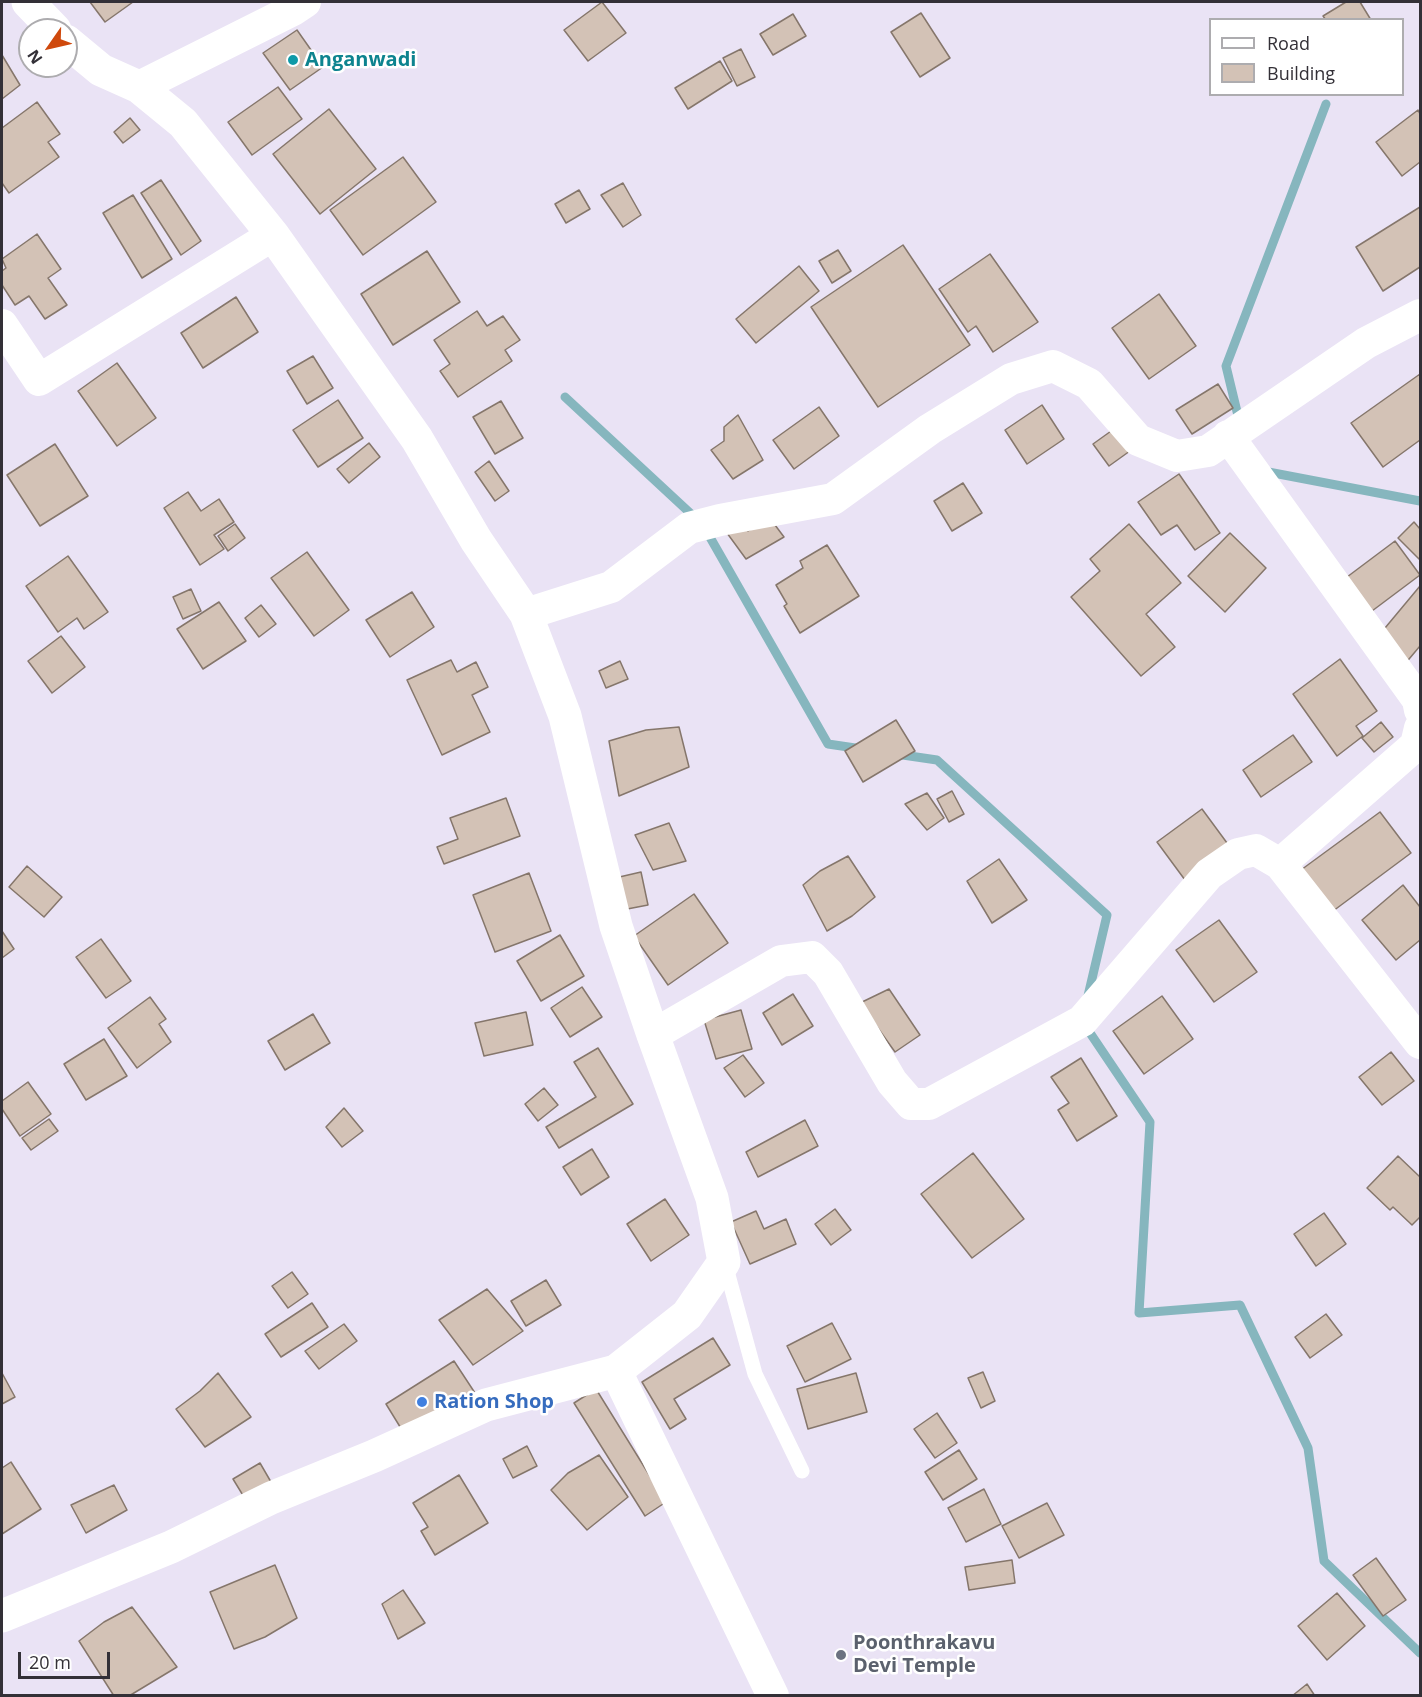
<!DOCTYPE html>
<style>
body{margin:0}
#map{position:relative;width:1422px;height:1697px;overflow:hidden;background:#eae3f5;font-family:"Open Sans",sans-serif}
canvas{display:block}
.frame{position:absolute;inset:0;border:3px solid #333037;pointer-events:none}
.legend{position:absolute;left:1209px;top:18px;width:195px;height:78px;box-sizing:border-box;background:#fff;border:2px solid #adacaf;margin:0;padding:8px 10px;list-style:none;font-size:18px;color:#333037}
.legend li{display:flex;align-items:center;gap:12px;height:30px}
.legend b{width:30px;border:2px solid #adacaf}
.north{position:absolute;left:18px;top:18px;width:60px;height:60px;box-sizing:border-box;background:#fff;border:2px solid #adacaf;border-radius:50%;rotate:236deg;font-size:16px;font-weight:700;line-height:24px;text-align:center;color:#333037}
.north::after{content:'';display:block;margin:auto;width:21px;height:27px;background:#cf490d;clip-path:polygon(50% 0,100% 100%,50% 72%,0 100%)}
.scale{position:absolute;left:18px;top:1652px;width:92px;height:27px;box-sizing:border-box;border:3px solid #333037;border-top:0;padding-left:8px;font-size:18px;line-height:21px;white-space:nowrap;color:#333037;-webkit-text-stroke:4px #fff;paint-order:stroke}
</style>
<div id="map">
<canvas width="1422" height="1697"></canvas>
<div class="frame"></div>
<ul class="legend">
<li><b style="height:8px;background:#fff"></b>Road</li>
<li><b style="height:16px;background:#d3c2b6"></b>Building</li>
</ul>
<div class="north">N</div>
<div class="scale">20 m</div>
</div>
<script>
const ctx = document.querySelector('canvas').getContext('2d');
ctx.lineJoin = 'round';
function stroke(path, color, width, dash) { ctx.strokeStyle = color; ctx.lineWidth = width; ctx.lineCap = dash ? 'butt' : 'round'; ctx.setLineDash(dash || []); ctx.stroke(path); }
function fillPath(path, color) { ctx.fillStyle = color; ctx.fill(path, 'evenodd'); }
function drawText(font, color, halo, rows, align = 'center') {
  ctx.font = font + ' "Open Sans",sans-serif'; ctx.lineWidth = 5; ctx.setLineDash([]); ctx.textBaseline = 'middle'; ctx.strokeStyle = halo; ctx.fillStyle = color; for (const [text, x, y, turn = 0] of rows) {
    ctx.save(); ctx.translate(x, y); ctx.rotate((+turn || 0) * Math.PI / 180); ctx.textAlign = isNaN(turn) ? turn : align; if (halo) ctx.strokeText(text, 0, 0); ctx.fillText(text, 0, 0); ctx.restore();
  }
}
const stream = new Path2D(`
 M565 397 703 525 828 744 862 749
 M1240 424 1226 366 1326 104
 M1263 471 1420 501
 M896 754 937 760 1107 915 1087 1000
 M1084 1024 1150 1122 1139 1313 1240 1305 1308 1448 1324 1561 1420 1653`);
const building = new Path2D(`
 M90 2H133L105 22Z
 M602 2 626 33 588 61 564 30Z
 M1346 2H1360L1371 20H1326L1323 16Z
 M921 13 950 58 920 77 891 32Z
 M793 14 806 36 773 55 760 34Z
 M297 30 323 67 290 90 263 53Z
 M741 49 755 77 737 86 723 58Z
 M2 55 20 85 2 99Z
 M720 61 732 81 688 109 675 88Z
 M278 87 302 119 252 155 228 122Z
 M37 102 60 134 48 142 59 157 9 193 2 183V128Z
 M329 109 376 169 320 214 273 154Z
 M1418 110 1420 114V162L1402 176 1376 142Z
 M130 118 140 130 123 143 114 132Z
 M403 157 436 202 363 255 330 210Z
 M161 180 201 241 181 255 141 193Z
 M623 183 641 215 623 227 601 195Z
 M579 190 590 209 566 223 555 204Z
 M133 195 172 259 142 278 103 213Z
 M1420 207V267L1383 291 1356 247Z
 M37 234 61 269 48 278 67 305 45 319 29 296 15 305 2 285V271L6 268 2 259Z
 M903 245 970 345 878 407 811 307Z
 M838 250 851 271 832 283 819 261Z
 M427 251 460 302 393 345 361 294Z
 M990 254 1038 322 993 352 976 326 968 332 939 289Z
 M799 266 819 291 756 343 736 319Z
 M1159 294 1196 346 1149 379 1112 328Z
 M236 297 258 332 203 368 181 333Z
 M477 311 487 326 503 316 520 340 505 350 512 361 458 397 440 371 450 364 434 340Z
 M313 356 333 388 307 404 287 371Z
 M117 363 156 418 117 446 78 391Z
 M1420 374V440L1383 467 1351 423Z
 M1218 384 1233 408 1192 434 1176 410Z
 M338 400 363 438 318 467 293 430Z
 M501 401 523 438 495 454 473 417Z
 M1042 405 1064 439 1027 464 1005 430Z
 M819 407 839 436 794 469 773 440Z
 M738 415 763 460 733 479 711 450 724 441V427Z
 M1132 416 1148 438 1109 466 1093 444Z
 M369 443 380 457 349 483 337 469Z
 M55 444 88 496 40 526 7 475Z
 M489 461 509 491 495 501 475 472Z
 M1179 474 1220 533 1195 550 1177 525 1161 535 1138 502Z
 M963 483 982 513 952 531 934 501Z
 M188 492 201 511 219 499 234 522 214 535 224 549 200 565 164 508Z
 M769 517 784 537 746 559 727 533 742 523 748 531Z
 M1414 522 1420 529V557L1419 559 1398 538Z
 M235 524 245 538 228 551 218 536Z
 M1129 524 1181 583 1146 614 1175 647 1141 676 1071 597 1100 571 1090 559Z
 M1230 533 1266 568 1225 612 1188 576Z
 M1395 541 1420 575 1368 614 1343 580Z
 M827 545 859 596 800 633 784 606 787 604 776 585 803 568 800 561Z
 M307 552 349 610 314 636 271 578Z
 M68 556 108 612 84 629 77 618 58 632 26 586Z
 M1420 586V646L1404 665 1375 640Z
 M191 589 201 611 183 619 173 597Z
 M412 592 434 627 390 657 366 620Z
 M219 602 246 641 203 669 177 629Z
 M261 605 276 624 259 637 245 618Z
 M61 636 85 667 52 693 28 661Z
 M1340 659 1377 711 1356 726 1363 736 1337 756 1293 694Z
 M451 660 457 672 476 662 488 687 472 695 490 732 442 755 407 680Z
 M620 661 628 679 606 688 599 671Z
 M896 720 915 751 863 782 845 751Z
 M1381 722 1393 737 1374 752 1362 738Z
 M679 727 689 767 619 796 609 741 646 730Z
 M1293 735 1312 762 1261 797 1243 770Z
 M952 791 964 814 949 822 937 799Z
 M927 793 944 818 927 830 905 804Z
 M506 798 520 836 444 864 437 847 458 839 450 818Z
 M1202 809 1230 847 1185 880 1157 842Z
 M1380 812 1411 853 1321 920 1290 878Z
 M669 823 686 861 653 870 635 835Z
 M848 856 875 897 852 916 827 931 803 885 820 871Z
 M999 859 1027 900 992 923 967 881Z
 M27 866 62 897 44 917 9 887Z
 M641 872 648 905 622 910 615 878Z
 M529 873 551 931 495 952 473 895Z
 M1403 885 1420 907V940L1396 960 1362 920Z
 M694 894 728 943 668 985 634 936Z
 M1219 920 1257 972 1214 1002 1176 950Z
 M2 931 14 949 2 958Z
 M560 935 584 976 541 1001 517 961Z
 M101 939 131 981 106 998 76 957Z
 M582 987 602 1017 570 1037 551 1008Z
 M889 989 920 1035 895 1052 860 1003Z
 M793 994 813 1026 782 1045 763 1013Z
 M1162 996 1193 1039 1144 1074 1113 1031Z
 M150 997 166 1019 159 1024 171 1042 137 1068 108 1028Z
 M741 1010 752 1049 716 1059 704 1020Z
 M526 1012 533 1045 484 1056 475 1023Z
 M313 1014 330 1043 285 1070 268 1041Z
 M104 1039 127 1076 86 1100 64 1064Z
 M598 1048 633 1104 559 1148 546 1127 596 1097 574 1062Z
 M1391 1052 1414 1081 1382 1105 1359 1077Z
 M743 1055 764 1083 745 1097 724 1068Z
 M1081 1058 1117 1116 1077 1141 1058 1110 1069 1103 1051 1077Z
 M28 1082 51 1114 20 1136 2 1109V1101Z
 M544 1088 558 1105 538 1121 525 1104Z
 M344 1108 363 1131 342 1147 326 1127Z
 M49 1119 58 1131 31 1150 22 1138Z
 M805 1120 818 1146 758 1177 746 1152Z
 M592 1149 609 1177 581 1195 563 1167Z
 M973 1153 1024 1219 972 1258 921 1194Z
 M1398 1156 1420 1177V1217L1412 1225 1393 1207 1390 1210 1367 1188Z
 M665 1199 689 1235 651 1261 627 1224Z
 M835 1209 851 1230 831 1245 815 1224Z
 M756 1211 764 1229 786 1219 796 1244 750 1264 731 1222Z
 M1324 1213 1346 1244 1316 1266 1294 1234Z
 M292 1272 308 1294 288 1308 272 1286Z
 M546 1280 561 1305 526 1326 511 1301Z
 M487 1289 523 1331 473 1365 439 1320Z
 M312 1303 328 1327 281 1357 265 1334Z
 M1326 1314 1342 1335 1310 1358 1295 1337Z
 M832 1323 851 1359 805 1382 787 1346Z
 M344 1324 357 1341 319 1369 305 1351Z
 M713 1338 730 1365 674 1399 686 1419 670 1429 642 1382Z
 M454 1361 475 1393 402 1430 386 1404Z
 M983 1372 995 1401 981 1408 968 1378Z
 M2 1373 15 1397 2 1404Z
 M218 1373 251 1417 205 1447 176 1409 200 1391Z
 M856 1373 867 1412 808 1429 797 1389Z
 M596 1389 666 1502 645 1516 574 1403Z
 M937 1413 957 1443 935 1458 914 1429Z
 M527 1446 537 1466 513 1478 503 1459Z
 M959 1450 977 1479 943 1500 925 1472Z
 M599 1455 628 1497 587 1530 551 1490 568 1473Z
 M11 1462 41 1509 2 1534V1468Z
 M260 1463 271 1482 244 1497 233 1479Z
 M459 1475 488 1523 435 1555 421 1531 428 1527 413 1503Z
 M114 1485 127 1510 86 1533 71 1505Z
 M984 1489 1001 1524 966 1542 948 1508Z
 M1047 1503 1064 1535 1019 1558 1002 1526Z
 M1376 1558 1406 1600 1383 1616 1353 1575Z
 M1012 1560 1015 1583 969 1590 965 1567Z
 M275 1565 297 1618 265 1637 234 1649 210 1592Z
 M403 1590 425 1623 398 1639 382 1604Z
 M1337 1593 1365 1626 1327 1660 1298 1626Z
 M132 1607 177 1667 129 1696H114L79 1641 104 1622Z
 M1307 1684 1315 1696H1292Z`);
const service = new Path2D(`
 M725 1264 755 1374 802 1471`);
const minor = new Path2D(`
 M139 87 293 10 305 2
 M2 325 39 380 273 235
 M1228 436 1418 700 1420 710
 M526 614 611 587 689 528 720 520 833 499 930 429 1011 379 1053 366 1089 384 1138 440 1177 456 1208 451 1366 343 1420 315
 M1280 864 1416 745 1420 728
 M653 1035 781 961 812 957 828 973 892 1082 911 1104H929L1082 1021 1209 874 1238 854 1256 850 1280 864 1420 1043
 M616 1371 773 1696`);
const secondary = new Path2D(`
 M28 2 55 30
 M2 1616 171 1547 271 1498 374 1456 486 1405 616 1371 687 1315 724 1262 712 1198 653 1035 616 926 565 716 526 614 476 540 417 439 273 235 183 123 139 87 101 70 66 41`);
const markers = [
 [293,60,6,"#0f9aa8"],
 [422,1402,6,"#3f7fe0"],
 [841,1655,6,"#6b7280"]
];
const cultureNames = [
 ["Anganwadi",305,60]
];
const shopNames = [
 ["Ration Shop",434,1402]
];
const worshipNames = [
 ["Poonthrakavu",853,1643],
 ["Devi Temple",853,1666]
];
stroke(stream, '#86b6be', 9);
fillPath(building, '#d3c2b6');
stroke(building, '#85766b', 1.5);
stroke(service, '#fff', 15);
stroke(minor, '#fff', 32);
stroke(secondary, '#fff', 33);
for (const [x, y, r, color] of markers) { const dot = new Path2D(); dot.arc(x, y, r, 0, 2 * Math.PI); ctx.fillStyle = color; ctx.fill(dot); stroke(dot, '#fff', 2); }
drawText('bold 20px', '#0d838f', '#fff', cultureNames, 'left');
drawText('bold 20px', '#366cbe', '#fff', shopNames, 'left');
drawText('bold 20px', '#5b616d', '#fff', worshipNames, 'left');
</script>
